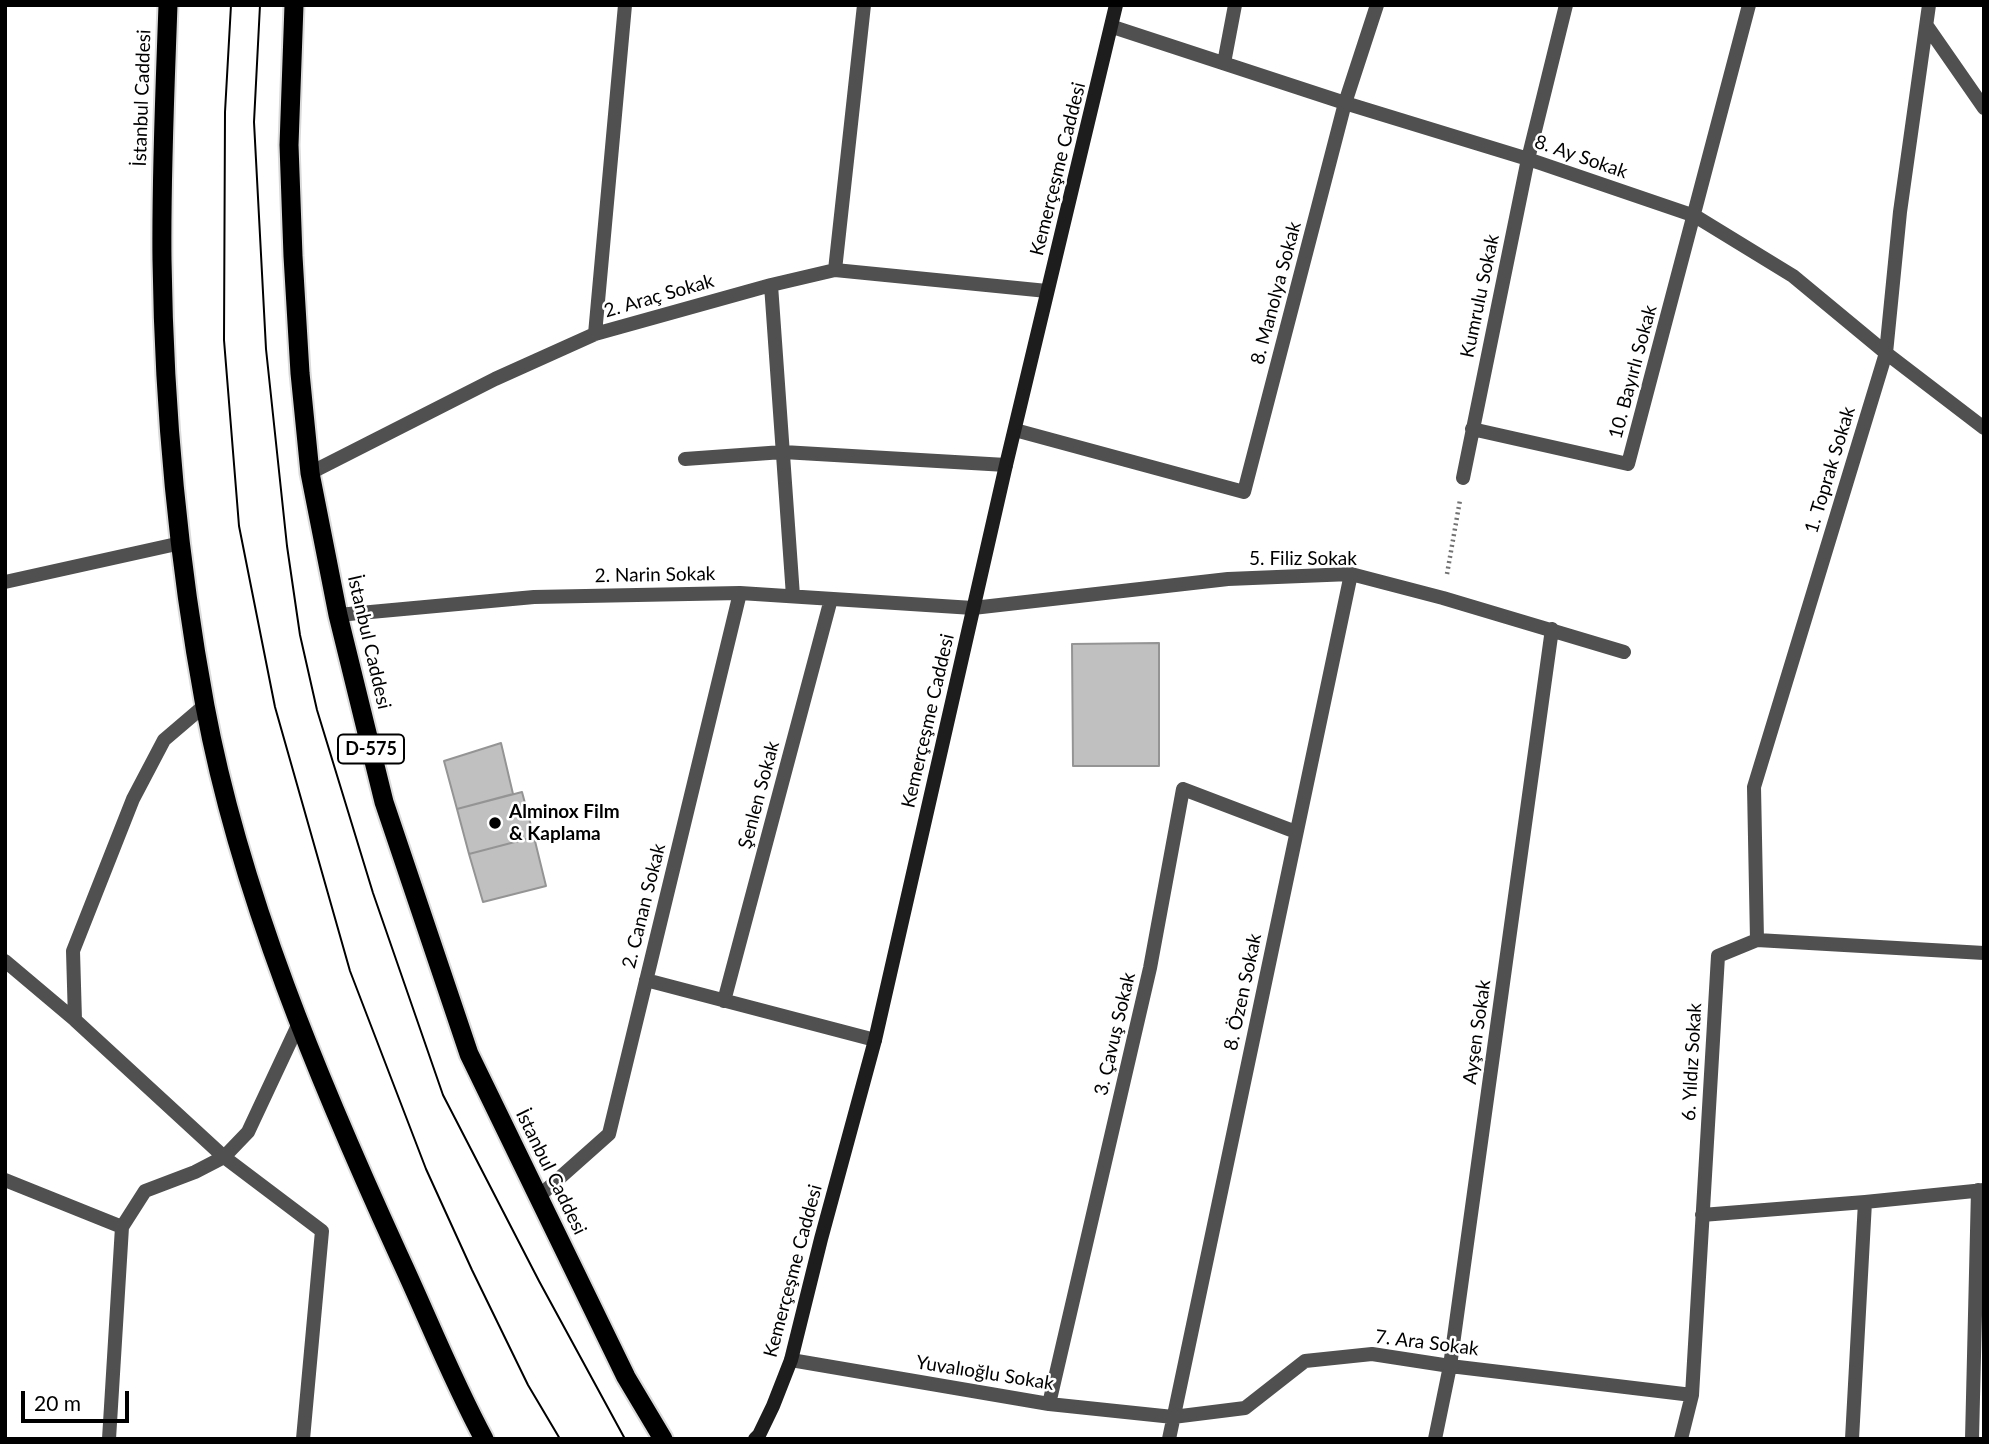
<!DOCTYPE html>
<meta charset="utf-8">
<style>
body{margin:0}
#map{position:relative;width:1989px;height:1444px;overflow:hidden;background:#fff;font-family:Lato,sans-serif}
canvas{display:block}
.frame{position:absolute;inset:0;border:7px solid #000;pointer-events:none}
.scale{position:absolute;left:21px;top:1391px;width:108px;height:32px;box-sizing:border-box;border:4px solid #000;border-top:0;padding-left:9px;font-size:21px;line-height:24px;white-space:nowrap;color:#000;-webkit-text-stroke:5px #fff;paint-order:stroke}
</style>
<div id="map">
<canvas width="1989" height="1444"></canvas>
<div class="frame"></div>
<div class="scale">20 m</div>
</div>
<script>
const ctx = document.querySelector('canvas').getContext('2d');
ctx.lineJoin = 'round';
function fillPath(path, color) { ctx.fillStyle = color; ctx.fill(path, 'evenodd'); }
function stroke(path, color, width, dash) { ctx.strokeStyle = color; ctx.lineWidth = width; ctx.lineCap = dash ? 'butt' : 'round'; ctx.setLineDash(dash || []); ctx.stroke(path); }
function drawText(font, color, halo, rows, align = 'center') {
  ctx.font = font + ' Lato,sans-serif'; ctx.lineWidth = 5; ctx.setLineDash([]); ctx.textBaseline = 'middle'; ctx.strokeStyle = halo; ctx.fillStyle = color; for (const [text, x, y, turn = 0] of rows) {
    ctx.save(); ctx.translate(x, y); ctx.rotate((+turn || 0) * Math.PI / 180); ctx.textAlign = isNaN(turn) ? turn : align; if (halo) ctx.strokeText(text, 0, 0); ctx.fillText(text, 0, 0); ctx.restore();
  }
}
const building = new Path2D(`
 M1159 643V766H1073L1072 644Z
 M501 743 513 794 457 809 444 761Z
 M522 792 534 837 469 854 457 809Z
 M534 837 546 886 483 902 469 854Z`);
const path = new Path2D(`
 M1447 574 1460 500`);
const minor = new Path2D(`
 M1927 26 1984 108
 M1113 27 1345 103 1528 159 1695 216 1793 276 1886 353 1984 428
 M1224 63 1235 5
 M835 270 864 5
 M771 285 793 596
 M595 334 625 5
 M1472 429 1628 464 1749 5
 M1015 430 1244 492 1345 103 1377 5
 M685 459 783 452 1006 465
 M310 473 495 379 595 334 771 285 835 270 1047 291
 M1463 478 1528 159 1566 5
 M5 582 181 543
 M338 615 534 597 740 593 973 608 1228 579 1351 574 1443 598 1624 652
 M1757 940 1754 787 1886 353 1900 212 1929 5
 M5 961 75 1020 224 1157 322 1231 303 1439
 M646 980 875 1040
 M724 1001 831 599
 M75 1020 73 951 133 799 164 740 205 705
 M5 1180 122 1227
 M537 1198 609 1134 740 593
 M1702 1215 1865 1202 1984 1190
 M791 1360 1049 1404 1173 1417 1245 1408 1305 1361 1372 1354 1450 1366 1692 1395
 M1049 1404 1150 968 1183 789 1296 832
 M109 1439 122 1227 145 1191 195 1172 224 1157 248 1132 300 1021
 M1169 1439 1351 574
 M1435 1439 1450 1366 1552 629
 M1681 1439 1692 1395 1718 956 1757 940 1984 953
 M1852 1439 1865 1202
 M1972 1439 1978 1190`);
const secondary = new Path2D(`
 M755 1439 759 1435 773 1406 791 1360 821 1239 875 1040 1006 465 1116 5`);
const trunk = new Path2D(`
 M168 5C165 90 161 175 162 260 164 408 178 560 205 706 240 894 320 1083 399 1256 427 1316 452 1380 484 1439
 M294 5 289 145 293 256 300 373 310 473 338 615 384 802 469 1054 626 1377 663 1439`);
const tram = new Path2D(`
 M231 5 225 112 224 340 239 526 275 707 350 971 426 1169 472 1270 528 1385 560 1439
 M260 5 254 122 266 349 287 546 300 635 317 710 373 893 443 1095 539 1281 625 1439`);
const markers = [
 [495,823,7,"#000"]
];
const shields = [
 [371,749,66]
];
const shieldNames = [
 ["D-575",371,749]
];
const streetNames = [
 ["İstanbul Caddesi",142,98,-88],
 ["8. Ay Sokak",1581,157,19],
 ["Kemerçeşme Caddesi",1058,169,-76],
 ["8. Manolya Sokak",1276,293,-75],
 ["2. Araç Sokak",659,296,-16],
 ["Kumrulu Sokak",1480,296,-78],
 ["10. Bayırlı Sokak",1633,372,-75],
 ["1. Toprak Sokak",1830,470,-73],
 ["5. Filiz Sokak",1303,559],
 ["2. Narin Sokak",655,575,-1],
 ["İstanbul Caddesi",369,642,77],
 ["Kemerçeşme Caddesi",928,721,-77],
 ["Şenlen Sokak",759,795,-75],
 ["2. Canan Sokak",644,906,-76],
 ["8. Özen Sokak",1243,992,-78],
 ["Ayşen Sokak",1477,1032,-82],
 ["3. Çavuş Sokak",1115,1034,-77],
 ["6. Yıldız Sokak",1692,1062,-87],
 ["İstanbul Caddesi",551,1172,64],
 ["Kemerçeşme Caddesi",793,1271,-75],
 ["7. Ara Sokak",1427,1343,7],
 ["Yuvalıoğlu Sokak",985,1373,9]
];
const poiNames = [
 ["Alminox Film",509,812],
 ["& Kaplama",509,834]
];
fillPath(building, '#c0c0c0');
stroke(building, '#949494', 2);
stroke(trunk, '#dbdbdb', 23);
stroke(path, '#727272', 4.5, [2, 3.5]);
stroke(minor, '#505050', 14);
stroke(secondary, '#1d1d1d', 14);
stroke(trunk, '#000', 19);
stroke(tram, '#000', 2);
for (const [x, y, r, color] of markers) { const dot = new Path2D(); dot.arc(x, y, r, 0, 2 * Math.PI); ctx.fillStyle = color; ctx.fill(dot); stroke(dot, '#fff', 2.5); }
for (const [x, y, w] of shields) { const box = new Path2D(); box.roundRect(x - w / 2, y - 14.5, w, 29, 5); ctx.fillStyle = '#fff'; ctx.fill(box); stroke(box, '#000', 2); }
drawText('bold 18px', '#000', null, shieldNames);
drawText('19px', '#000', '#fff', streetNames);
drawText('bold 19px', '#000', '#fff', poiNames, 'left');
</script>
